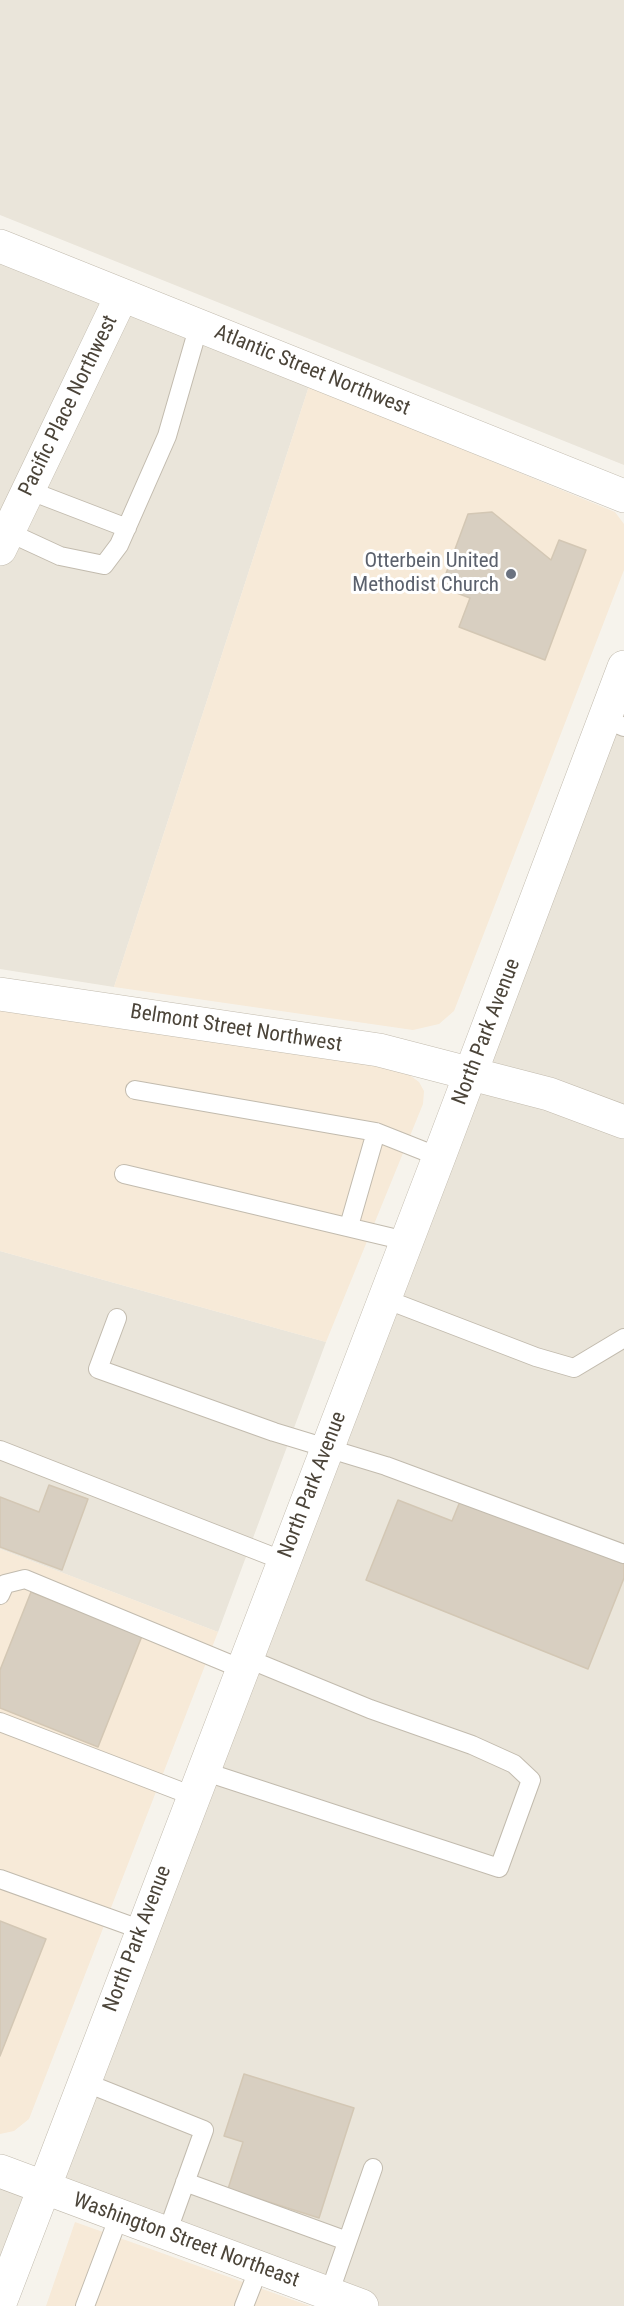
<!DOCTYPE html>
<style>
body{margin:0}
canvas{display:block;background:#f6f3ec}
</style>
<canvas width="624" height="2306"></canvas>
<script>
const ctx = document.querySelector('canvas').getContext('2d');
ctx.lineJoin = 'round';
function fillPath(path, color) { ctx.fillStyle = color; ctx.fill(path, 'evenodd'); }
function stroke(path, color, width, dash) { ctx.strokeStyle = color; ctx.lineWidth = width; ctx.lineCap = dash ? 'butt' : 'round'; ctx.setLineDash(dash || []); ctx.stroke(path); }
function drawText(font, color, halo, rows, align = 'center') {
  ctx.font = font + ' "Roboto Condensed",sans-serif'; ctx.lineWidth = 6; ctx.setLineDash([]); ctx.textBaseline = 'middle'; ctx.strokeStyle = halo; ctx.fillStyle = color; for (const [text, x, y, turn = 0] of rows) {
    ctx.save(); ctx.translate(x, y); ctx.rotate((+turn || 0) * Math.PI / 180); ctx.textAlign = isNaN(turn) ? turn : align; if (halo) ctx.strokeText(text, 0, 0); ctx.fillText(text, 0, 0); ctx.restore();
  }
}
const residential = new Path2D(`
 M0 0H624V465L0 215Z
 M0 263 309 386 114 987 0 969Z
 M624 667V2306H362L43 2188 0 2303V2171L43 2187Z
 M0 1251 326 1342 218 1632 0 1549Z`);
const commercial = new Path2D(`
 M309 386 615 512 624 524V570L454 1011 439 1024 413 1030 114 987Z
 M0 1005 400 1068 419 1082 424 1091 423 1104 326 1342 0 1251Z
 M0 1549 218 1632 29 2119 14 2131 0 2134Z
 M75 2222 310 2306H46Z`);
const building = new Path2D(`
 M492 512 551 560 559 540 586 550 545 660 459 627 470 598 441 587 468 514Z
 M49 1485 88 1499 62 1570 0 1547V1497L39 1512Z
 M461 1499 624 1564V1578L588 1669 366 1580 398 1500 452 1521Z
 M31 1592 142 1636 98 1747 0 1708V1670Z
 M0 1921 46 1939 0 2056Z
 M244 2074 354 2108 319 2218 228 2189 243 2142 224 2136Z`);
const service = new Path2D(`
 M28 490 127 528
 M8 532 60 556 104 565 119 545 167 436 199 325
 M605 719 624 727
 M135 1090 376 1132
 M124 1174 406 1241
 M349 1226 376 1132 439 1157
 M385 1299 536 1357 574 1368 624 1338
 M117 1318 98 1369 274 1432 386 1466 624 1554
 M0 1450 284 1561
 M0 1595 5 1584 25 1579 242 1669
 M0 1722 193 1796
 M203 1771 499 1868 531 1780 514 1764 472 1745 370 1709 246 1658
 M0 1879 142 1930
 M84 2082 204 2130 167 2233
 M185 2182 347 2241
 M329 2294 373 2168
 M85 2306 119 2216
 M244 2306 259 2268`);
const minor = new Path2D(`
 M0 246 624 496
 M0 549 122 295
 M0 994 379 1050 549 1094 624 1122`);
const tertiary = new Path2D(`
 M0 2171 362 2306
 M0 2303 439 1157 624 667`);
const markers = [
 [511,574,6,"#6b7280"]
];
const streetNames = [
 ["Atlantic Street Northwest",312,371,22],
 ["Pacific Place Northwest",69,406,-64],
 ["Belmont Street Northwest",236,1029,9],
 ["North Park Avenue",487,1032,-69],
 ["North Park Avenue",313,1485,-69],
 ["North Park Avenue",138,1939,-69],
 ["Washington Street Northeast",186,2241,20]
];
const worshipNames = [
 ["Otterbein United",499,562],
 ["Methodist Church",499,586]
];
fillPath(residential, '#eae5da');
fillPath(commercial, '#f7ead8');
fillPath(building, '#d8cfc1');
stroke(building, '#d3c7b4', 1.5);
stroke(service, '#c2bbae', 20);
stroke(minor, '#c2bbae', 34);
stroke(tertiary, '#c2bbae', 34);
stroke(service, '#fff', 18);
stroke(minor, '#fff', 33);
stroke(tertiary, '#fff', 33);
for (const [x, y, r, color] of markers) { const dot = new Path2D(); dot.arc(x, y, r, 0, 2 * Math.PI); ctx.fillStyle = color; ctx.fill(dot); stroke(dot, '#fff', 2); }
drawText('21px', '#4b4439', '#fff', streetNames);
drawText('21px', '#5b616d', '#fff', worshipNames, 'right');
</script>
